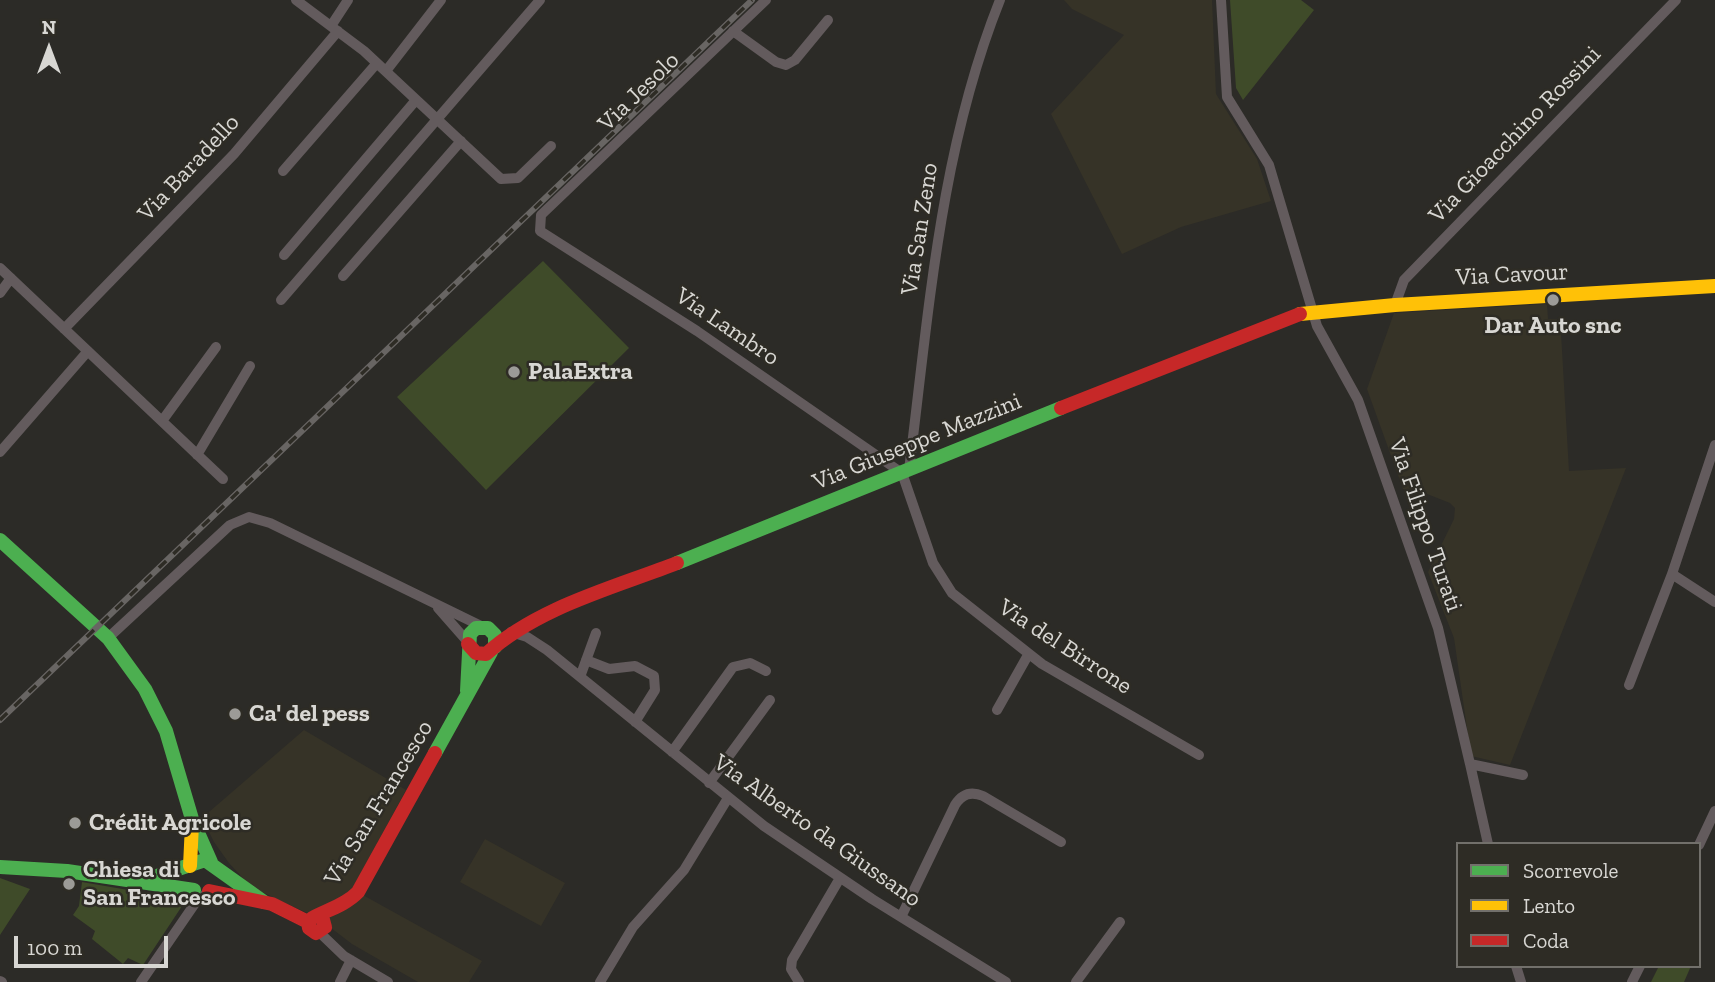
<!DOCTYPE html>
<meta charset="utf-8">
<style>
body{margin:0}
#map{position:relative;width:1715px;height:982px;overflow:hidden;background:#2c2b27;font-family:"Zilla Slab",serif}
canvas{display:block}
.legend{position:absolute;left:1456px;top:842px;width:245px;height:126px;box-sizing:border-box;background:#2e2c25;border:2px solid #72706b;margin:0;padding:9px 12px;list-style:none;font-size:21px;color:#d8d7d3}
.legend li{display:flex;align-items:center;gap:14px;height:35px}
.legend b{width:35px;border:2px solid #72706b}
.north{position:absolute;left:14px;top:14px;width:70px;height:70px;-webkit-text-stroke:5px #2e2c25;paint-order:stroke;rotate:0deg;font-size:19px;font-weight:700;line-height:28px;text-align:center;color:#d8d7d3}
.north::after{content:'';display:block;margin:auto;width:24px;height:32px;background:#d8d7d3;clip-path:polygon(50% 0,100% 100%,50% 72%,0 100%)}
.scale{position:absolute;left:14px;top:936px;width:154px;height:32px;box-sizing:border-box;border:4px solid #d8d7d3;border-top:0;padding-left:9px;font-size:21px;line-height:24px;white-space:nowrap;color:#d8d7d3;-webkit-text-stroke:5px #2e2c25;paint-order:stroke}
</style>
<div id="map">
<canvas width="1715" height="982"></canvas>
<ul class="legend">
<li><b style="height:9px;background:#4caf50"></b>Scorrevole</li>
<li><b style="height:9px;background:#ffc107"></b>Lento</li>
<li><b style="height:9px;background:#c62828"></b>Coda</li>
</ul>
<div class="north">N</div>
<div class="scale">100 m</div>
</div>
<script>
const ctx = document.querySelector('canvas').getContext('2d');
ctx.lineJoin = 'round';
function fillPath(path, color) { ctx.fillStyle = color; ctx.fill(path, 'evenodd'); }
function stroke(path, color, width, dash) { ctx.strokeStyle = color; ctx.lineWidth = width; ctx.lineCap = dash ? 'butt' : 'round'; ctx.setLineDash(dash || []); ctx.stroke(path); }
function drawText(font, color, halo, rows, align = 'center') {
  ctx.font = font + ' "Zilla Slab",serif'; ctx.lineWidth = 5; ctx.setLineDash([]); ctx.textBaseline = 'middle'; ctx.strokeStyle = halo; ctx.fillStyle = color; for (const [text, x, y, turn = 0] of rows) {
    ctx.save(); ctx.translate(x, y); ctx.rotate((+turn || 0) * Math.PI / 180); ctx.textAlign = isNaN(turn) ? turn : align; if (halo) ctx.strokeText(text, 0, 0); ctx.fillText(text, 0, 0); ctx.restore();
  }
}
const built = new Path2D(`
 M1064 0H1212L1216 94 1257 159 1271 201 1181 227 1122 254 1051 114 1124 35 1072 9Z
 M1547 304 1548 319H1557L1561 333 1569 471 1626 468 1510 765 1471 756 1454 638 1428 572 1454 519 1455 508 1450 503 1427 494 1403 489 1367 389 1394 313Z
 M304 730 406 790 352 889 482 961 469 982H418L352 944 318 918 251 887 229 863 214 842 202 818Z
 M485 839 565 883 541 926 460 882Z`);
const green = new Path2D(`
 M1230 0H1301L1314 10 1243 100 1236 88Z
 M543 261 629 348 486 490 397 397Z
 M0 878 30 889 0 935Z
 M82 882 186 900 143 965 128 958 123 964 92 939 95 931 73 915 79 906Z
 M1659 966H1691L1684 982H1651Z`);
const street = new Path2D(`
 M296 0 364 51 501 179 518 178 551 146
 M766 0 541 215 540 231 697 331 902 473 933 563 952 593 1042 664 1199 755
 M1221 0 1227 97 1269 165 1317 326 1358 400 1438 628 1470 764 1523 775
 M331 26 348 0
 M733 31 776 62 786 65 795 60 828 20
 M386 71 441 0
 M283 171 377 63
 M284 255 416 100
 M0 268 223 479
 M343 276 461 141
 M0 293 11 278
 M281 300 540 0
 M1395 305 1404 280 1676 0
 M64 329 234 154 338 31
 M162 421 216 347
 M0 452 88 351
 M197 455 250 366
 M909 470C929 311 940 150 1000 0
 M1672 574 1715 602
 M438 608 467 641
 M511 632 527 637 547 650 764 826 872 899 1006 982
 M108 638 230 525 249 517 270 523 481 626
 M586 660 609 669 635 666 654 676 655 690 635 722
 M580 677 596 633
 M1629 685 1672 574 1715 445
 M997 710 1028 655
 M672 752 733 667 750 663 766 671
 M1470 764 1488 844
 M709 783 770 700
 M1699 845 1715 811
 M901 917 955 805C962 794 971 791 983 796L1061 842
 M319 932 344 956 388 982
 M1516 966 1521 982
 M0 981 2 982
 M141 982 196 902 209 891
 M340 982 351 960
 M600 982 633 927 684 870 728 798
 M799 982 791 969 792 960 840 878
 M1076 982 1120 922
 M1632 982 1640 966`);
const fast = new Path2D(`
 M0 540 108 638 145 689 166 731 192 819 211 862
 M677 563 1061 408
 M467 691 470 634 476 628H488L495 635V647
 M435 753 491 652
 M0 867 67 871 194 890
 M145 880 205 860 264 902`);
const slow = new Path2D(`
 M1300 314 1395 305 1715 286
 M190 866 192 824`);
const jam = new Path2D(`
 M1061 408 1300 314
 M468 644 476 653 486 654C538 607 613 588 677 563
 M209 891 272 904 308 922 309 928 316 933 325 927 322 916
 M308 922C314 913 342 909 358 892L435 753`);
const rail = new Path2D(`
 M0 720 752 0`);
const markers = [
 [1553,300,7,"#9c9b97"],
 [514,372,7,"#9c9b97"],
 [235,714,7,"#9c9b97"],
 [75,823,7,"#9c9b97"],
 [69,884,7,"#9c9b97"]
];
const streetNames = [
 ["Via Jesolo",639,92,-44],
 ["Via Gioacchino Rossini",1515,135,-46],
 ["Via Baradello",189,168,-47],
 ["Via San Zeno",920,229,-81],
 ["Via Cavour",1512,275,-3],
 ["Via Lambro",727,327,34],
 ["Via Giuseppe Mazzini",917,442,-22],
 ["Via Filippo Turati",1425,525,71],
 ["Via del Birrone",1065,647,33],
 ["Via San Francesco",379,803,-59],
 ["Via Alberto da Giussano",817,831,35]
];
const poiNames = [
 ["Dar Auto snc",1553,326,"center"],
 ["PalaExtra",528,372],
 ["Ca' del pess",249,714],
 ["Crédit Agricole",89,823],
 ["Chiesa di",83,870],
 ["San Francesco",83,898]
];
fillPath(built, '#363327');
fillPath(green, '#3f4b29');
stroke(street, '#635b5d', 10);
stroke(fast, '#4caf50', 14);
stroke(slow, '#ffc107', 14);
stroke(jam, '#c62828', 14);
stroke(rail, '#686563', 6);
stroke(rail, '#2e2c25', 3.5, [10]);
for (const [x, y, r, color] of markers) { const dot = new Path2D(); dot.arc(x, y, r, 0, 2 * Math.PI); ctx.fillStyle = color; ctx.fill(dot); stroke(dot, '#2e2c25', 2.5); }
drawText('24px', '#d8d7d3', '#2e2c25', streetNames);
drawText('bold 24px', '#d8d7d3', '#2e2c25', poiNames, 'left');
</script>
